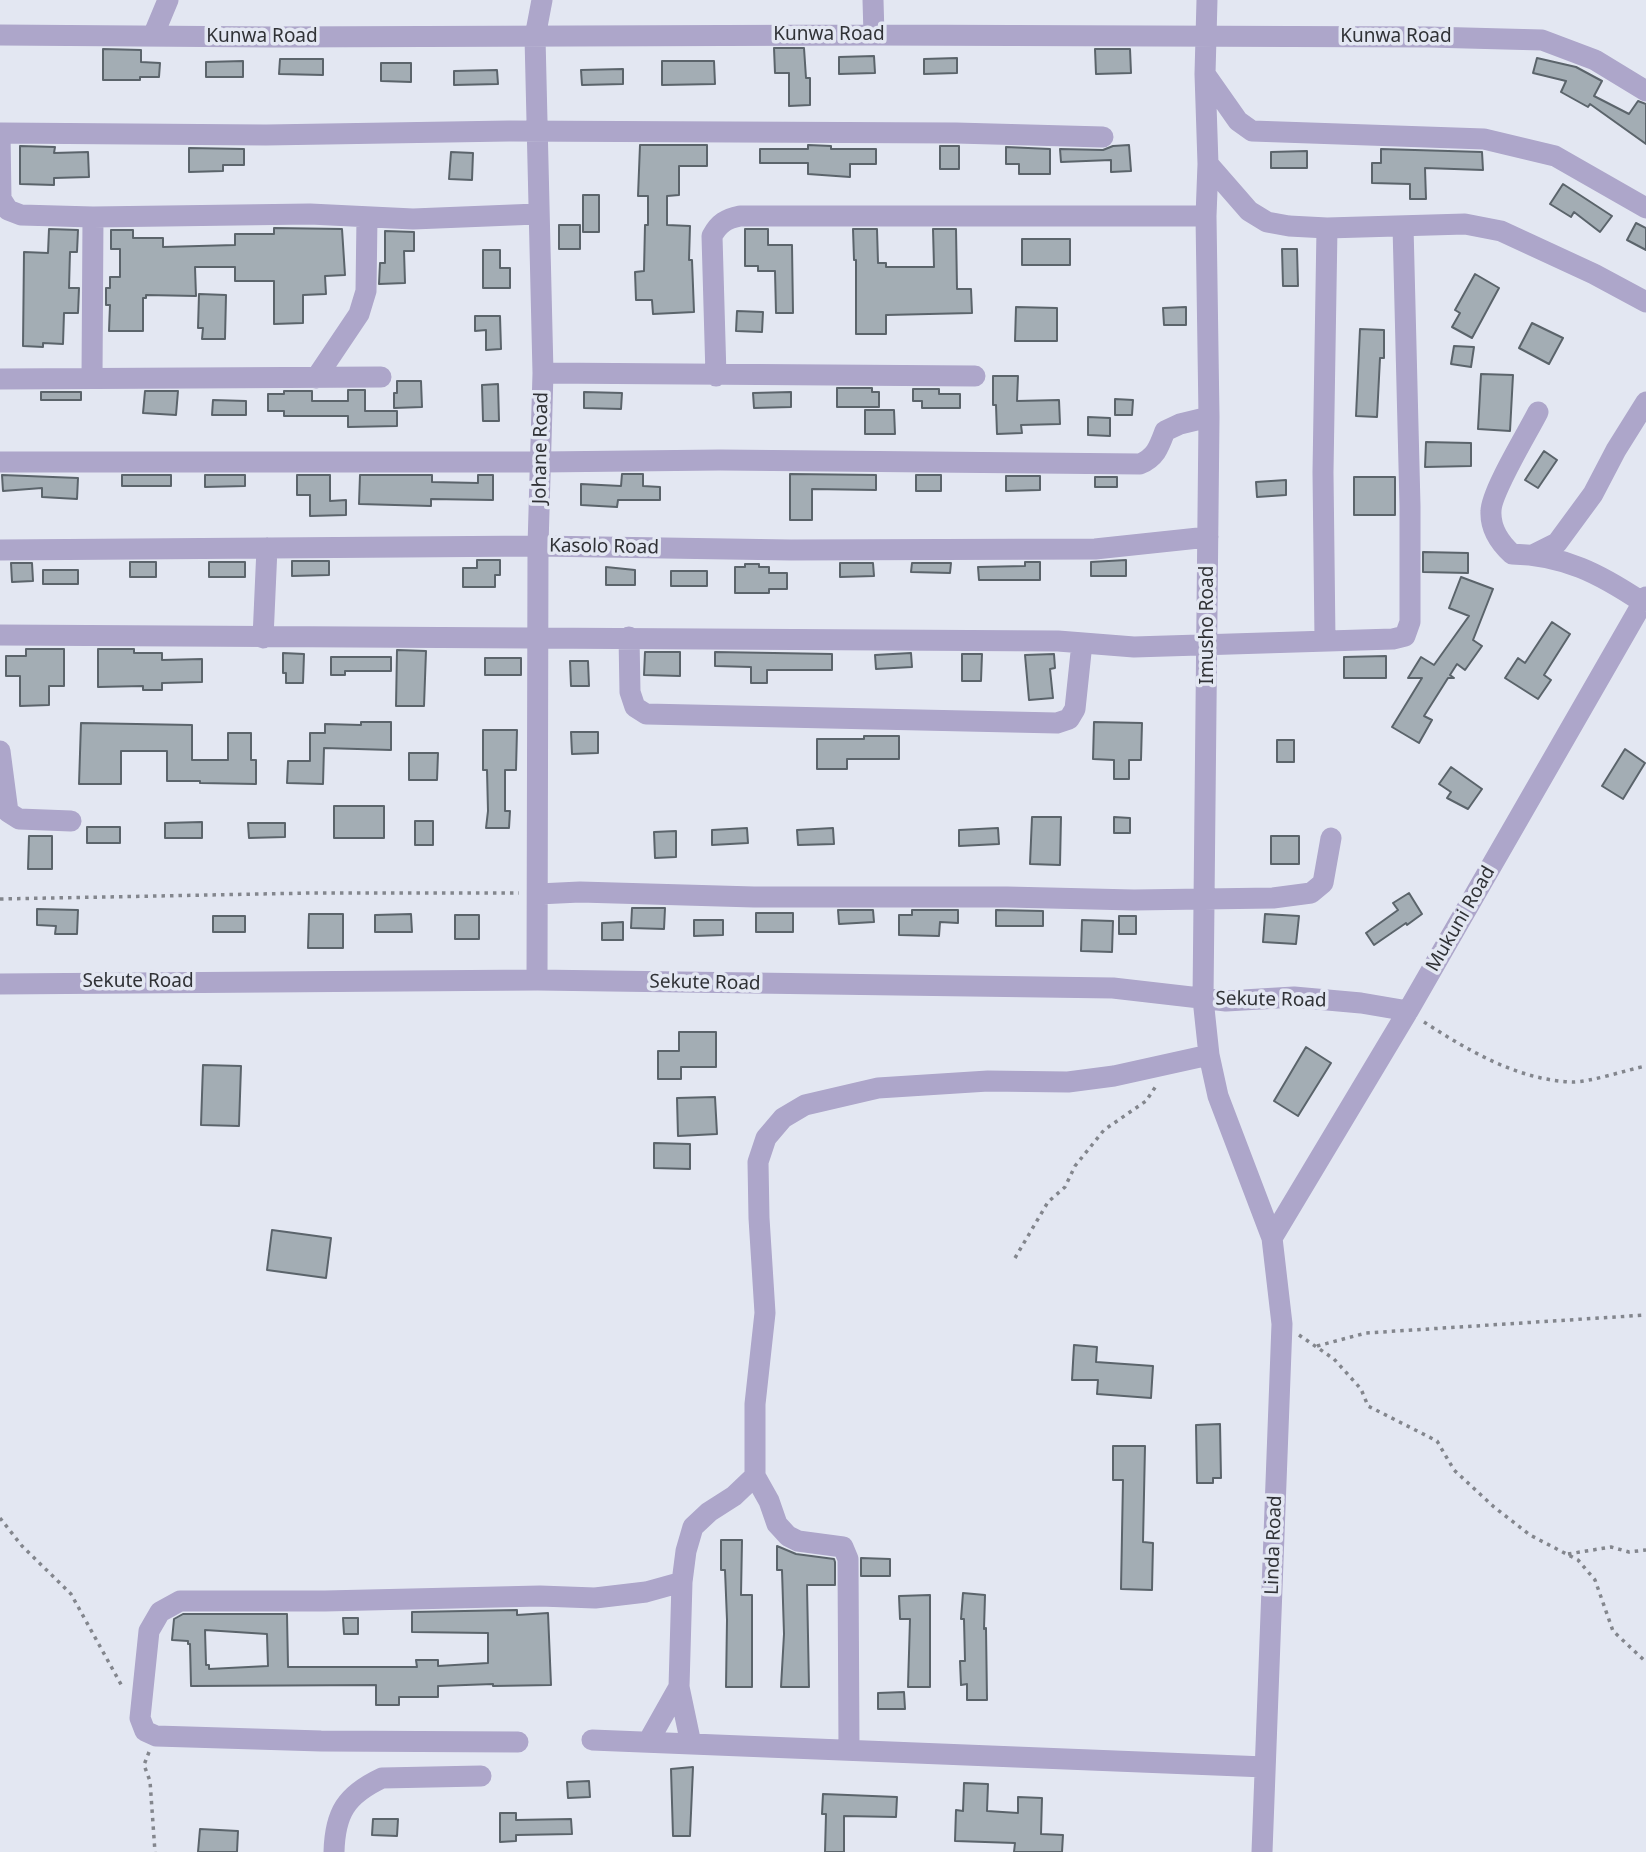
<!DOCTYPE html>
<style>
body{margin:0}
canvas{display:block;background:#e3e7f2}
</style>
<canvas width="1646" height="1852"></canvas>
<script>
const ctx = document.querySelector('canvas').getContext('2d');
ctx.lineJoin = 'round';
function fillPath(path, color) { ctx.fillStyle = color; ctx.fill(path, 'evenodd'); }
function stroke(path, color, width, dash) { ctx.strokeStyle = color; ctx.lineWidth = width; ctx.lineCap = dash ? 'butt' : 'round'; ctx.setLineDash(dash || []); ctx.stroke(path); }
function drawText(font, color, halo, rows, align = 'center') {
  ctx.font = font + ' "Noto Sans",sans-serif'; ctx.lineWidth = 7; ctx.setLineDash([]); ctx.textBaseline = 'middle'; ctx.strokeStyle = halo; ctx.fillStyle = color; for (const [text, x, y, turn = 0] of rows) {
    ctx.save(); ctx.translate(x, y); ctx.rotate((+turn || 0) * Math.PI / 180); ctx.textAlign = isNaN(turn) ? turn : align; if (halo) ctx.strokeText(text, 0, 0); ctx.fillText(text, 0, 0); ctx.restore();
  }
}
const building = new Path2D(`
 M774 48H804L806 78H810V105L789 106V73H775Z
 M103 49 141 50V62L160 63 159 77H140V80H103Z
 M1095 49H1130L1131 73 1096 74Z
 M874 56 875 73 839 74V57Z
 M957 58V73L924 74V59Z
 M1537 58 1576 67 1602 81 1594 96 1629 114 1638 101 1646 104V144L1590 104 1588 107 1561 92 1566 81 1533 73Z
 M280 59H323V75L279 74Z
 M243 61V77H206V62Z
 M662 61H714L715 84 662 85Z
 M381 63H411V82L381 81Z
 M623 69V84L582 85 581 70Z
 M497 70 498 84 454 85V71Z
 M640 145H707V166H679V195L667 196V225L690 226 689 260H692L694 312 653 314 652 300H636L635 272 644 271 645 225H648V196H638Z
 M808 145 831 146V149H876V164H850V177L808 174V163H760V149H808Z
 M1129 145 1131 171 1111 172V160L1061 162 1060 149 1103 150 1113 146Z
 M20 146 55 147 54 153 88 152 89 177 54 178V185L20 184Z
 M940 146H959V169H940Z
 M1006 147 1050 149V174H1019V164H1006Z
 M189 148 244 149V165H223V171L189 172Z
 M1381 149 1482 152 1483 170 1425 168 1426 199H1410V184L1372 183V163H1381Z
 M1307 151V168H1271V152Z
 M451 152 473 153 472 180 449 179Z
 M1563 184 1612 216 1600 232 1574 212 1571 217 1550 204Z
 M583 195H599V232H583Z
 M1636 223 1646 228V250L1627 240Z
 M559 225H580V249H559Z
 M274 228 342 229 345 275 325 276 326 294 303 295V323L274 324V281H235V267H195L196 296 146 295V298H143V331H109L110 305H106V288H110V277H120V249H111V230H133V238H163V247L235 245V234H274Z
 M49 229 78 230 77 252H70L69 288H79L78 313H64L63 344 43 343V347L23 346 24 252 48 253Z
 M745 229H768V245H792L793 313H776L775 271H758V266H745Z
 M853 229H877L878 263H886V267H934L933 229H956L957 289H971L972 313 886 315V334H856V260H854Z
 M385 231 414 232V251H404L405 283 379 284 380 263H385Z
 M1022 239H1070V265H1022Z
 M1282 249H1297L1298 286H1283Z
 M483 250H500V268H510V288H483Z
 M1475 274 1499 288 1472 338 1452 327 1460 313 1455 310Z
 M199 294 226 295 225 339H202L203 328H198Z
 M1016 307 1057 308V341H1015Z
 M1186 307V325H1164L1163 308Z
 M737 311 763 312 762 332 736 331Z
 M475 316H500L501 349 486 350V330L475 331Z
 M1532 323 1563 338 1549 364 1519 348Z
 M1360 329 1384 330V358H1380L1377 417 1356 416Z
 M1454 346 1474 347 1471 367 1451 364Z
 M1481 374 1513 375 1510 431 1478 429Z
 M993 376H1018L1017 401 1059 400 1060 424 1021 425 1022 433 997 434 996 405H993Z
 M397 381H421L422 407 394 408V393H397Z
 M498 384 499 421H483L482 385Z
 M837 388H872V392H879V407H837Z
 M913 389H939V394H960V408H922V401H913Z
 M348 390H365V411H397V426L348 427V416H284V411H268V394H284V391H312V401H348Z
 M145 391H178L176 415 143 413Z
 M41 392H81V400H41Z
 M584 392 622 393 621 409 584 408Z
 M791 392V407L754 408 753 393Z
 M1115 399 1133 400 1132 415H1115Z
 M213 400 246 401V415H212Z
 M865 410H894L895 434H865Z
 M1088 417 1110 418V436L1088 435Z
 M1426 442 1471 443V466L1425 467Z
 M1544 451 1557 460 1538 488 1525 480Z
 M622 474H643V486L660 487V500H618L617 507 581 505V484L621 486Z
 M790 474 876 475V490L812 489V520H790Z
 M2 475 78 478 77 499 42 497V488L3 491Z
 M122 475H171V486H122Z
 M205 475H245V486L205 487Z
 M297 475H330V501L346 500V515L310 516V495H297Z
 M360 475H432V482L478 483V475H493V500L431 499V506L359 504Z
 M916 475H941V491H916Z
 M1006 476H1040V490L1006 491Z
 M1095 477H1117V487H1095Z
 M1354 477H1395V515H1354Z
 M1286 480V495L1257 497 1256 482Z
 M1423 552 1468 553V573L1423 572Z
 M477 560H500V575H495V587H463V568H477Z
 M1126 560V576H1091V562Z
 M292 561H329V575L292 576Z
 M130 562H156V577H130Z
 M209 562H245V577H209Z
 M1025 562H1040V580H979L978 567 1025 566Z
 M11 563H32L33 581 12 582Z
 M840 563H873L874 576 840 577Z
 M912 563H951L950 573 911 572Z
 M745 564H759V567H769V573H787V589H769V593H735V567H745Z
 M606 567 635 570V585H606Z
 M43 570H78V584H43Z
 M671 571H707V586H671Z
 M1461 577 1493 589 1473 640 1482 646 1465 670 1457 664 1450 675 1454 678H1448L1424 716 1432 720 1419 743 1392 727 1422 678H1408L1421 657 1434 665 1469 616 1449 608Z
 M1552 622 1570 634 1544 675 1551 680 1538 699 1505 678 1518 658 1525 663Z
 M26 649H64V686H49V705L20 706V676H6V656H26Z
 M98 649H134V653H162V660L202 659V682L162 683V690H143V686L98 687Z
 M397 650 426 651 424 706H396Z
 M645 652H680V676L644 675Z
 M715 652 832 654V670H767V683H751V667L715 666Z
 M283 653 304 654 303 683H286V673H283Z
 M911 653 912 667 876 669 875 655Z
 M962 654H982L981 681H962Z
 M1054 654 1055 668 1050 669 1053 698 1029 700 1025 655Z
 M1386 656V678H1344V657Z
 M331 657H391V671H345V675H331Z
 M485 658H521V675H485Z
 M570 661H588L589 686H571Z
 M361 722H391V750L324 748 323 784 287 783 288 761H310V733H325V724L361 725Z
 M1094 722 1142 723 1141 760H1129V779H1114V760L1093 759Z
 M81 723 192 725V760H228V733H251V760H256V784L200 783V781H167V751H121V784H79Z
 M483 730H517L516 770H505V811H510L509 828H486L488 811 487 770H483Z
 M571 732H598V753L572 754Z
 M864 736H899V759H847V769H817V739H864Z
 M1277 740H1294V762H1277Z
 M1625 749 1645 763 1623 799 1602 786Z
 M409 753H438L437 780H409Z
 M1451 767 1482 789 1468 809 1447 798 1451 792 1439 784Z
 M334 806H384V838H334Z
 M1032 817H1061L1060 865 1030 864Z
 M1114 817 1130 818V833H1114Z
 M415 821H433V845H415Z
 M202 822V838H165V823Z
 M248 823H285V837L249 838Z
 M87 827H120V843H87Z
 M747 828 748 843 712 845V830Z
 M833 828 834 844 798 845 797 830Z
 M998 828 999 844 959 846V830Z
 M676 831V857L655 858 654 832Z
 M29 836H52V869H28Z
 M1271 836H1299V864H1271Z
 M1409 893 1422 914 1407 925 1406 923 1374 945 1366 933 1398 910 1393 903Z
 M632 908H665L664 929 631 928Z
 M37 909 78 910 77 934H55L56 926 37 925Z
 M838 910H873L874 922 839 924Z
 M912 910H958V923L940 922 939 936 899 935V915H912Z
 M996 910 1043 911V926H996Z
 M756 913H793V932H756Z
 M309 914H343V948H308Z
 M411 914 412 932H375V915Z
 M1265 914 1299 916 1296 944 1263 942Z
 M455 915H479V939H455Z
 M213 916H245V932H213Z
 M1119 916H1136V934H1119Z
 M694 920H723V935L694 936Z
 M1082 920 1113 921 1112 952 1081 951Z
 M623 922V940H602V923Z
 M679 1032H716V1067H681V1079H658V1051H679Z
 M1306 1047 1331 1063 1298 1116 1274 1101Z
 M203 1065 241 1066 239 1126 201 1125Z
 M715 1097 717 1134 678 1136 677 1098Z
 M654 1143 690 1144V1169L654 1168Z
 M272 1230 331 1238 326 1278 267 1270Z
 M1074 1345 1097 1347 1096 1362 1153 1366 1151 1398 1097 1394 1098 1380H1072Z
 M1220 1424 1221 1478H1213V1483H1197L1196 1425Z
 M1113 1446H1145L1143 1542 1153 1543 1152 1590 1121 1589 1123 1480H1113Z
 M721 1540H742L741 1595H752V1687H726L727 1620 725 1570H721Z
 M777 1546 796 1554 834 1559 835 1562V1585H807L809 1687H781L784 1634 782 1570H777Z
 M861 1558 890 1559V1576H861Z
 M963 1593 985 1595 984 1629 986 1628 987 1700H967V1684L961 1685 960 1661H965L964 1619H961Z
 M930 1595V1687H908L910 1619H900L899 1596Z
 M517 1610V1615L548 1613 551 1685 493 1686V1684L438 1686V1697H399V1705H376V1685L191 1686 190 1644H188V1641L172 1640 174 1619 183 1614H287L288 1667H417L416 1660H438V1666L488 1663V1633L412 1632V1612ZM205 1630 267 1634 268 1666 209 1669V1665H206Z
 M343 1618H358V1634H344Z
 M904 1692 905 1709H878V1693Z
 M693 1767 690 1836H673L671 1769Z
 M589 1781 590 1797 568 1798 567 1782Z
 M964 1783 988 1784 987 1811 1018 1813V1797L1042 1798 1041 1834 1063 1835 1062 1852H1014L1015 1843 955 1841 956 1810 963 1811Z
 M823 1794 897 1797 896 1817 844 1816V1852H825L826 1814H822Z
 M500 1813H516V1820L571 1819 572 1834 516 1835V1841L500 1842Z
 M373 1819H398L397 1836 372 1835Z
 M200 1829 238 1831 237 1852H198Z`);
const path = new Path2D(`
 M0 899 312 893H519
 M1424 1022C1469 1051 1518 1080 1572 1082 1591 1082 1626 1070 1646 1066
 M1015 1258 1048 1202 1065 1187 1075 1166 1104 1130 1146 1101 1156 1086
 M1299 1335 1334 1359 1361 1389 1368 1406 1437 1441 1454 1470 1494 1507 1530 1535 1578 1560 1595 1580 1613 1631 1646 1662
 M1317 1346 1366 1333 1646 1315
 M0 1518 22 1546 71 1594 123 1688
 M1568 1554 1611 1547 1629 1552 1646 1550
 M149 1752 144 1765 150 1781 155 1852`);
const minor = new Path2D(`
 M873 0 874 35
 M1207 0 1205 74 1208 164 1206 216 1209 417 1203 999 1209 1055 1218 1096 1272 1238 1282 1324 1262 1852
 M0 35 274 37 874 35 1429 37 1542 40 1595 60 1646 91
 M153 36 168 0
 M1205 74 1238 121 1252 131 1484 139 1555 156 1646 208
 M0 133 1 199 8 210 21 215 93 217
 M1 133 266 135 509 131 956 133 1103 137
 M1208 164 1249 211 1267 222 1289 226 1327 228 1465 224 1501 231 1594 274 1646 302
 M543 373 975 376
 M716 376 712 236C719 223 726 219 740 216H1206
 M92 377 93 217 310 214 413 219 537 214
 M316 378 359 314 366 291 367 217
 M0 379 381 377
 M1538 412C1528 432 1491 492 1491 511 1490 529 1500 543 1512 554 1564 555 1600 574 1642 602
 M0 462H542L720 460 1140 464C1156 457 1159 447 1165 431L1180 424 1209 417
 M0 550 538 546 791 550 1095 549 1208 537
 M1533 555 1557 543 1593 494 1616 450 1646 402
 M0 635 1058 641 1134 647 1393 639 1405 636 1410 622V506L1403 226
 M629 637 630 692 635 707 646 714 1057 723 1069 719 1075 709 1082 643
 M263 638 267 548
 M1325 640 1323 472 1327 228
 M0 751 8 812 19 819 71 821
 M538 894 580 892 754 897H1007L1134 900 1273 898 1311 893 1323 883 1331 838
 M537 980 538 546 543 373 535 37 542 0
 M0 984 537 980 1113 988 1226 1001 1294 997 1361 1003 1408 1011
 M1272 1238 1408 1011 1646 597
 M592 1740 1265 1767
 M518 1742 321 1741 156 1736 145 1731 140 1718 149 1631 160 1612 180 1601H325L540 1596 595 1598 646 1592 682 1582
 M648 1742 679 1687
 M691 1744 679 1687 682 1582 686 1551 693 1527 709 1512 734 1496 755 1476
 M849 1750 848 1559 843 1547 798 1541 788 1536 777 1524 769 1501 755 1476V1404L765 1313 759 1218 758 1162 766 1138 783 1118 805 1105 878 1088 988 1081 1068 1082 1114 1076 1209 1055
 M334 1852C335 1813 346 1795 382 1778L481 1776`);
const streetNames = [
 ["Kunwa Road",829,35],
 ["Kunwa Road",262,37],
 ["Kunwa Road",1396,37],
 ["Johane Road",541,448,-89],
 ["Kasolo Road",604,547,1],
 ["Imusho Road",1208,625,-90],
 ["Mukuni Road",1461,919,-60],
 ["Sekute Road",138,982],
 ["Sekute Road",705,983,1],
 ["Sekute Road",1271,1000,1],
 ["Linda Road",1274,1545,-88]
];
fillPath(building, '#a3adb4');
stroke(building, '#5b646b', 2);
stroke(path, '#83868d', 3.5, [3.5, 5]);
stroke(minor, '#ada6ca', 21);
drawText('19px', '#303236', '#e3e7f2', streetNames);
</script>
